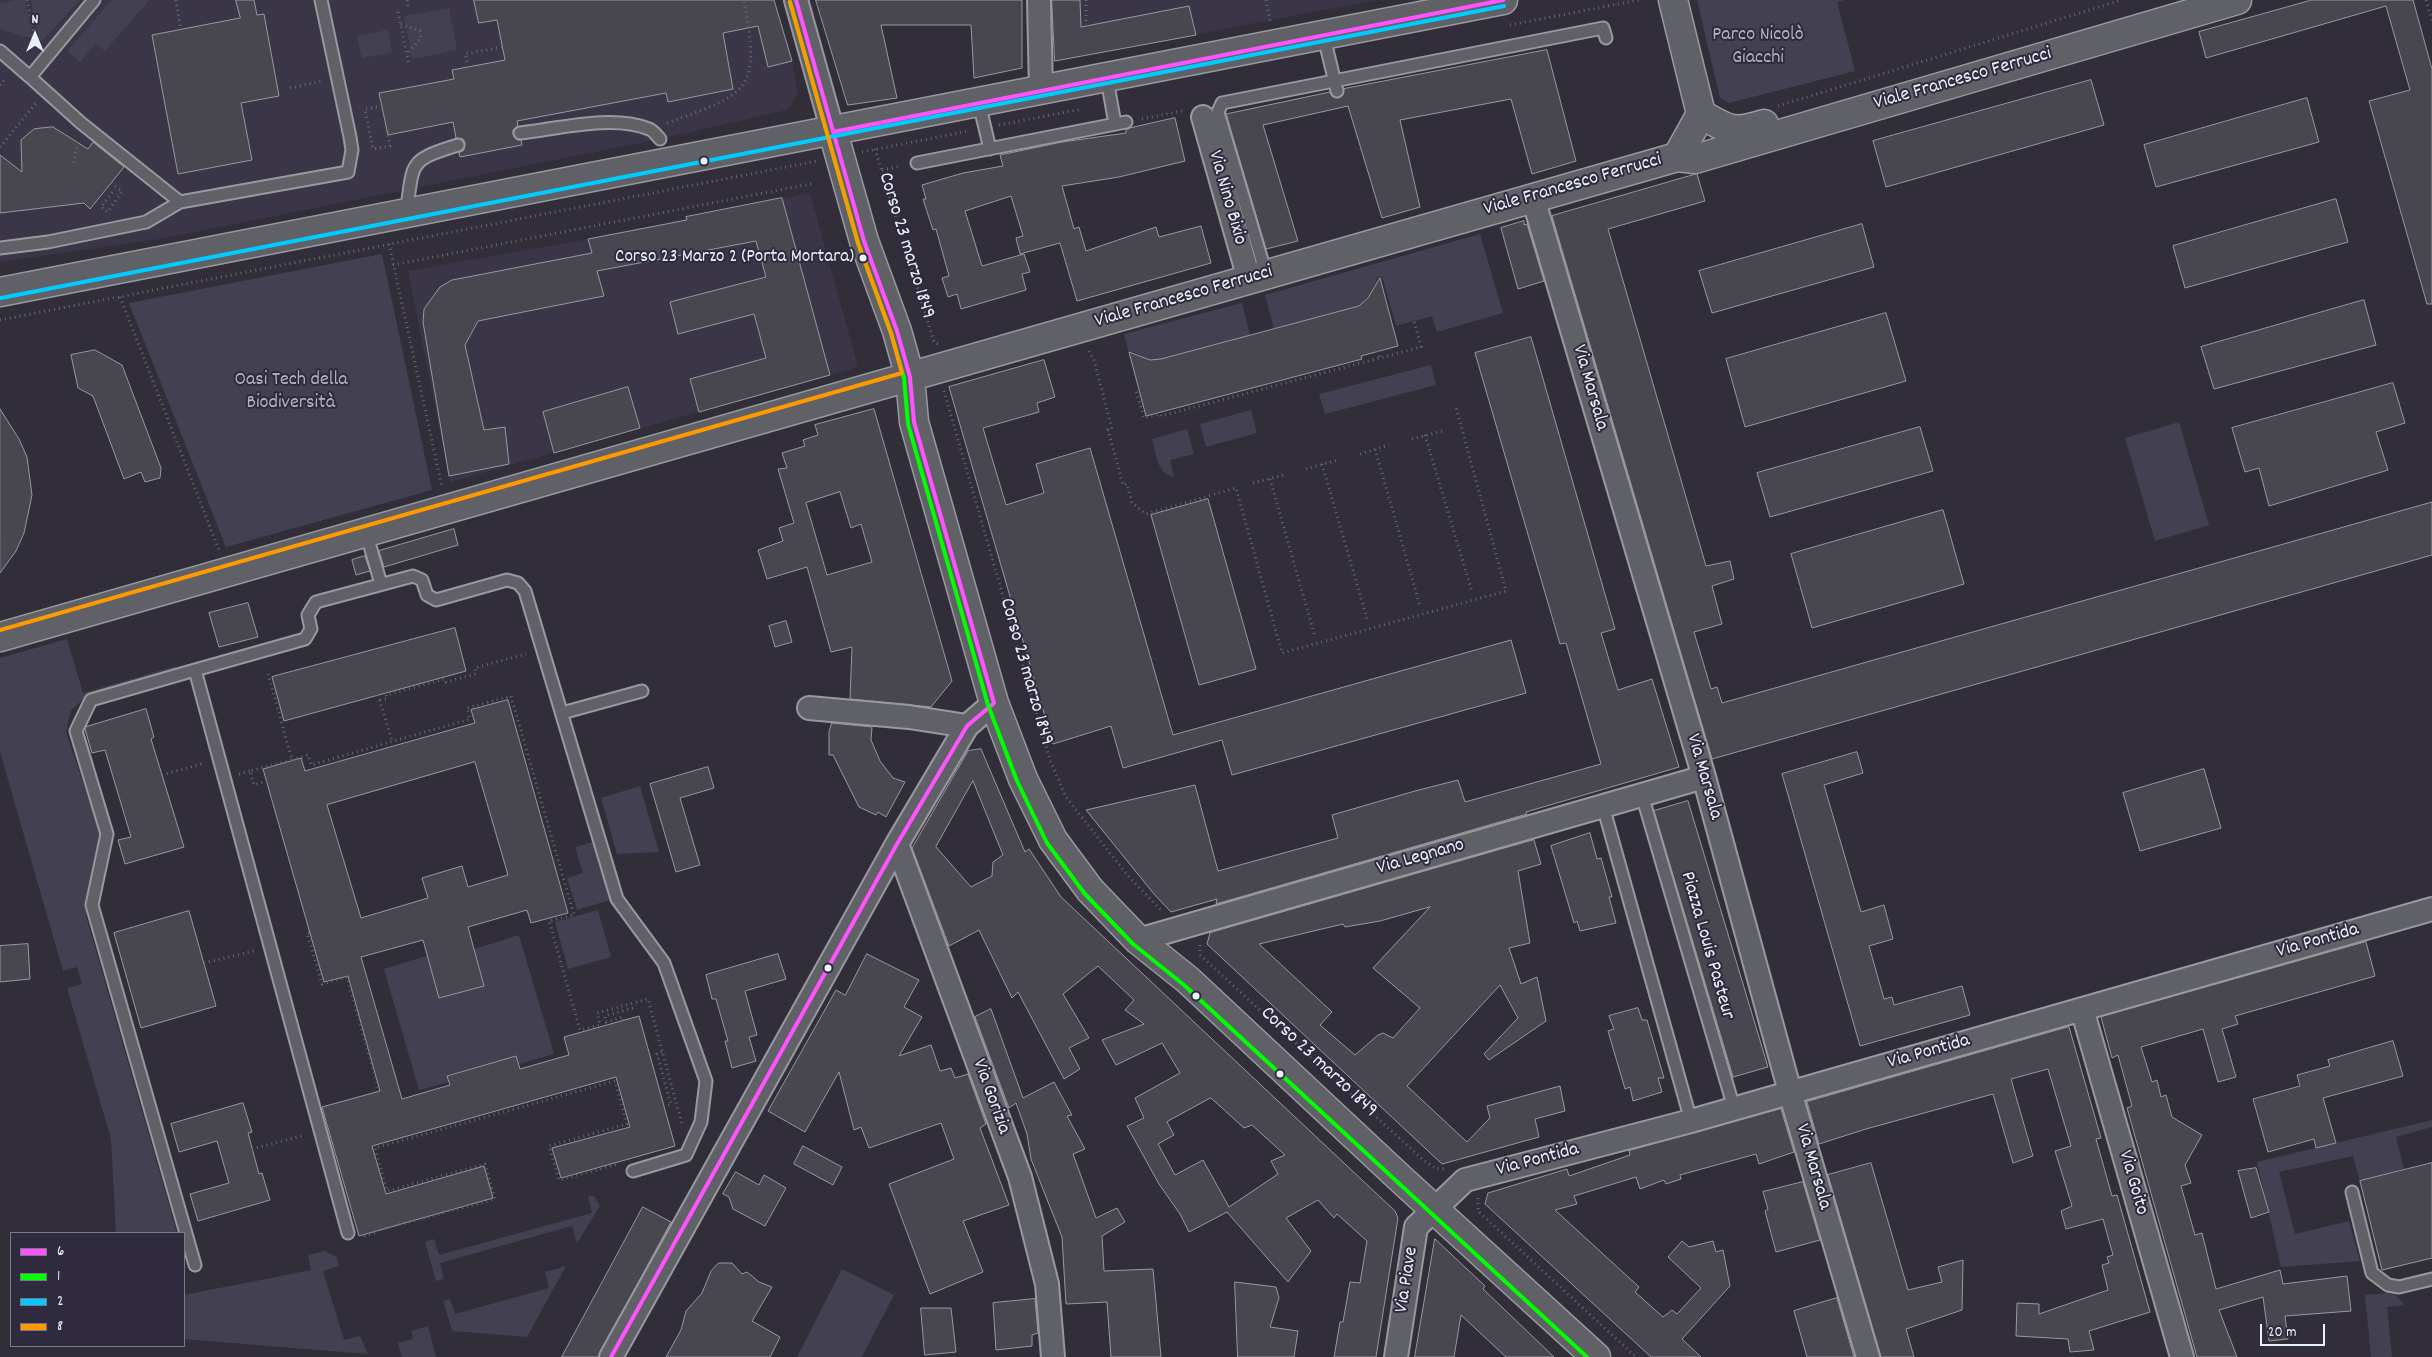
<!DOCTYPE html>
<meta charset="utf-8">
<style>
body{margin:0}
#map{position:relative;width:2432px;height:1357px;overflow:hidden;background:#312e39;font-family:Dekko,sans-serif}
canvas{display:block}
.legend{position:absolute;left:10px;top:1232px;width:175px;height:115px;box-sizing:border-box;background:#2f2a3d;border:1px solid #797a88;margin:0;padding:6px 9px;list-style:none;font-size:15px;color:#e8f1f8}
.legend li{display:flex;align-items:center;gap:10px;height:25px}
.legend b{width:25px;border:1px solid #797a88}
.north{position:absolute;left:10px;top:10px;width:50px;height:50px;-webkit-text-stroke:4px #2f2a3d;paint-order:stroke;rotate:0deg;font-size:14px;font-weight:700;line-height:20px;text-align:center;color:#e8f1f8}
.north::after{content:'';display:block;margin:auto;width:18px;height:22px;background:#e8f1f8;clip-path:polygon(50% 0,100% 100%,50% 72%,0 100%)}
.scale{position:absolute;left:2260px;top:1324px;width:65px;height:22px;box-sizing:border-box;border:2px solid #e8f1f8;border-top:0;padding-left:6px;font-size:15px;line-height:18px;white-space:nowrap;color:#e8f1f8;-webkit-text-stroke:4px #2f2a3d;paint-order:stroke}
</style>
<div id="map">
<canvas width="2432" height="1357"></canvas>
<ul class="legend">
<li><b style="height:6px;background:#ff53ff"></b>6</li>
<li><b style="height:6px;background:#0f0"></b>1</li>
<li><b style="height:6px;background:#0cf"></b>2</li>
<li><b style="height:6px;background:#f90"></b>8</li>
</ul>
<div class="north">N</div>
<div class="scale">20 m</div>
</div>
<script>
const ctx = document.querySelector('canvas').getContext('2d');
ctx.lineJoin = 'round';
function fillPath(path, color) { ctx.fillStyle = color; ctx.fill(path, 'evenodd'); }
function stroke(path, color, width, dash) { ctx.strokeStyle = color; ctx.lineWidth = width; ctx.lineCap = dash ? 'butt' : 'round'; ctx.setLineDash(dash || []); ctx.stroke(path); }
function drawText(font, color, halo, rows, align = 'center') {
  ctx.font = font + ' Dekko,sans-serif'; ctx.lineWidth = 4; ctx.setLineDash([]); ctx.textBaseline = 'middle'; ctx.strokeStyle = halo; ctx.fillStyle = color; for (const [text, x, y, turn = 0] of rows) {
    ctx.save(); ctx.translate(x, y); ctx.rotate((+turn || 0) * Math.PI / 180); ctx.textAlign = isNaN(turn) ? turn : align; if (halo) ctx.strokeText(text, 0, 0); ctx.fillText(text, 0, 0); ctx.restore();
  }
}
const built = new Path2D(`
 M0 0H774L792 61 798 94 787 110 660 139 160 239 0 262Z
 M1051 0H1377L1055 61Z
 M810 193 858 367 450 482 408 271 588 239Z`);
const green = new Path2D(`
 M16 0H25L33 39 0 29V3Z
 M31 0H80L44 39 39 41Z
 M112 0H149L105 51 96 44 80 62 67 51Z
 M1697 0H1845L1837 2 1855 71 1729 103 1720 98Z
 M449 8 457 50 412 59 404 16Z
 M388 30 392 53 362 58 357 36Z
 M1480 234 1503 313 1437 332 1432 316 1396 326 1382 276 1377 277C1374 290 1369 297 1359 306L1274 329 1265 295Z
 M382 254 432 490 226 547 129 303Z
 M1242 303 1250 335 1161 359 1150 360 1133 352 1129 353 1124 334Z
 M1431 365 1436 385 1325 414 1319 394Z
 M1251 410 1257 433 1206 447 1200 424Z
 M2179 422 2209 525 2155 541 2125 438Z
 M1187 429 1194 454 1170 460 1174 477C1157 474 1156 454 1152 439Z
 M67 639 83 693 176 666 177 672 84 699 71 710 66 732 100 834 86 916 177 1233H116L111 1139 67 988 82 984 77 967 63 971 0 752V658Z
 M640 786 659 852 617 854 601 798Z
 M593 842 610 900 577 910 567 878 583 873 575 847Z
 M598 910 611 957 568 969 555 922Z
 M519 935 554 1054 519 1064 516 1056 447 1075 449 1082 419 1090 384 969 427 956 440 998 484 986 474 949Z
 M2432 1120V1127L2396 1137 2404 1169 2360 1181 2353 1156 2279 1172 2295 1234 2349 1221 2360 1261 2281 1267 2257 1162Z
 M588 1196H594L600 1206 577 1243 572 1226 440 1263 444 1279 436 1281 425 1242 434 1239 439 1255 592 1213Z
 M324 1251 336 1256 339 1266 323 1271 344 1340 360 1336 368 1354 184 1339V1295L311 1270 308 1255Z
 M566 1266 527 1337 452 1331 443 1301 450 1299 455 1314 549 1288 545 1272Z
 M842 1269 894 1295 862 1357H797Z
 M2387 1293 2396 1295 2405 1305 2387 1307 2392 1357H2371L2365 1295Z
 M428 1326 436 1357H402L398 1343 413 1339 411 1331Z`);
const building = new Path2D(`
 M236 0H254L257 15 264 14 279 96 241 103 252 160 178 174 152 35 240 18Z
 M474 0H774L792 61 768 67 758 26 723 33 733 89 668 102 666 93 517 121 518 126 513 130V134L517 140H521L522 145 460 157 459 153 464 150 465 143 463 139 456 138 453 122 388 135 379 93 454 79 452 70 505 60 497 20 479 23Z
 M816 0H1022V68L974 78 971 25H881L897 98 848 105Z
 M1052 0H1080L1081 27 1189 6 1196 35 1055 61Z
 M2312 0H2413L2432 69V304H2427L2369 101 2410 90 2386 6 2206 58 2199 32Z
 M1547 50 1576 161 1532 174 1511 99 1400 120 1420 207 1382 218 1348 106 1263 125 1298 241 1266 249 1226 114 1330 92 1332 96 1338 98 1342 96 1344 89Z
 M2091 80 2104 125 1886 187 1873 141Z
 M2307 98 2319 142 2156 187 2144 145Z
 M1175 118 1185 161 1119 177 1062 186 1074 229 1079 227 1086 251 1156 227 1159 237 1201 226 1211 263 1077 301 1060 243 1020 254 1016 238 1023 236 1011 196 965 211 982 266 1024 254 1030 272 1022 274 1026 290 961 309 957 294 948 297 942 278 949 276 936 229 933 230 923 199H926L922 185 963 173 1003 166 1000 155 1062 142 1126 133V130L1130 128Z
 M53 127 88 149 93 142 124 167 90 209 84 203 0 213V155L22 172 21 140 34 129Z
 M1697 174 1705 201 1608 229 1706 566 1730 561 1734 579 1712 586 1722 624 1694 632 1711 689 1717 687 1722 703 2432 502V555L1712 759 1552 216Z
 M782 198 830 375 699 412 690 379 766 358 754 314 678 334 670 302 766 277 756 241 597 271 604 296 478 321 465 345 484 430 505 427 509 464 449 476 423 322 424 309 440 287 452 280 592 253 588 239 687 220 686 217Z
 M2336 199 2348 242 2185 288 2173 246Z
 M1524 221V225L1527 224 1544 281 1518 289 1501 228Z
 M1862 224 1874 267 1712 313 1699 271Z
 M1380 278 1398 346 1361 356 1362 359 1146 416 1129 352 1150 360 1161 359 1359 306 1368 298Z
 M2364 300 2376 345 2214 389 2201 347Z
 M1886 313 1906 381 1745 427 1726 359Z
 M1531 337 1615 629 1601 633 1618 690 1652 679 1679 767 1526 812 1527 814 1216 904 1217 899 1171 912 1154 894 1086 810 1195 785 1218 871 1338 838 1332 815 1415 791 1458 780 1465 802 1601 764 1566 643 1560 644 1475 353Z
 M95 350 122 365 161 468 160 478 145 482 141 472 124 479 93 396 78 388 71 355Z
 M1044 360 1055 397 1037 403 1039 412 983 428 1006 505 1044 493 1036 464 1090 448 1173 735 1511 640 1526 693 1232 775 1222 740 1123 768 1111 726 1053 744 949 387Z
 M2393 383 2405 423 2376 432 2388 470 2269 506 2259 468 2245 472 2232 428Z
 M628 387 640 428 554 453 543 412Z
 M0 409 19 439 27 457 32 495 24 533 16 551 0 573Z
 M874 409 952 681 931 707 850 699 852 647 831 652 807 567 767 579 758 550 783 541 779 528 794 523 778 469 787 468 782 453 805 446 803 440 818 435 815 425ZM840 492 851 528 861 524 872 562 827 575 806 503Z
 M1920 427 1933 471 1770 517 1757 473Z
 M1208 499 1256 669 1199 685 1151 515Z
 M1943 510 1964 584 1812 628 1791 554Z
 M454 529 458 545 384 567 379 551Z
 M365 556 370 571 356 575 352 560Z
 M248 603 258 637 219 647 209 613Z
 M786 621 792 642 775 647 769 626Z
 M455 628 466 671 284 721 272 677Z
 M508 700 568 913 531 923 527 910 468 927 484 986 439 998 423 940 361 957 402 1099 450 1085 447 1076 516 1056 520 1069 569 1055 564 1037 639 1016 675 1146 561 1178 552 1148 630 1127 616 1077 372 1146 386 1194 484 1166 493 1198 359 1236 322 1107 380 1091 348 976 324 982 263 769 301 758 305 771 475 723 471 710ZM475 762 508 875 468 887 462 866 422 878 428 898 361 918 327 805Z
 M146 709 154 737 151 739 184 847 125 864 118 840 131 837 105 750 92 753 85 729 86 727Z
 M832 723 872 727 871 740 880 761 893 778 905 782 886 817 878 812 876 815 859 807 833 755H829V732Z
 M981 749 1025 852 1029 849 1061 897 1395 1211 1398 1218 1376 1357H1334L1340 1322H1343L1350 1282 1360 1283 1367 1241 1337 1214 1334 1218 1318 1200 1286 1218 1311 1251 1288 1282 1227 1212 1189 1232 1180 1214 1159 1184 1127 1126 1144 1118 1135 1098 1180 1073 1162 1043 1116 1065 1102 1040 1144 1024 1125 1010 1134 1000 1098 966 1063 994 1089 1038 1069 1048 1080 1069 1064 1079 1018 992 1012 998 979 930 949 946 912 848 968 751ZM973 781 1003 855 993 862 992 876 971 887 936 847ZM1211 1098 1244 1128 1252 1125 1285 1155 1271 1161 1278 1174 1229 1207 1203 1160 1175 1175 1158 1144 1174 1135 1167 1122Z
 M1857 752 1863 773 1824 785 1861 912 1884 905 1893 939 1869 946 1884 999 1892 997 1894 1005 1962 986 1970 1015 1860 1046 1782 774Z
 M708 767 714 788 680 798 700 865 676 872 650 784Z
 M2204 769 2221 828 2140 851 2123 793Z
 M1688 801 1768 1067 1733 1077 1654 811Z
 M1590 833 1597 859 1601 858 1612 897H1609L1616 923 1580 931 1577 921 1574 923 1551 846Z
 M1534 840 1541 864 1518 871 1530 943 1509 948 1521 984 1537 977 1546 1021 1489 1060 1484 1054 1518 1018 1500 985 1407 1086 1467 1142 1490 1118 1487 1106 1560 1086 1565 1111 1535 1119 1539 1137 1442 1164 1207 944 1210 933ZM1430 907 1373 968 1420 1008 1393 1038 1383 1033 1378 1035 1355 1055 1320 1025 1332 1012 1259 944 1343 924 1345 927 1380 921Z
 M189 911 216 1006 141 1028 114 933Z
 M2366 942 2375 976 2235 1016 2238 1024 2222 1029 2236 1077 2218 1082 2203 1029 2141 1047 2152 1082 2157 1080 2161 1097 2166 1095 2172 1117 2202 1135 2185 1165 2191 1183 2181 1186 2195 1235 2202 1233 2216 1289 2280 1270 2283 1284 2347 1276 2351 1311 2285 1316 2288 1339 2269 1341 2263 1297 2219 1310 2237 1357H2197L2127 1108 2132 1106 2118 1055 2112 1058 2101 1017Z
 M28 944 30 979 0 982V946Z
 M778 954 786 979 745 991 757 1035 749 1037 756 1061 732 1068 725 1041H728L716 999H712L706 975Z
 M867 954 919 980 904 1007 922 1017 899 1056 931 1045 940 1071 951 1068 955 1078 968 1074 986 1124 980 1128 1009 1205 963 1221 983 1272 930 1294 889 1184 954 1159 941 1123 869 1148 861 1127 854 1130 839 1072 805 1132 768 1111 836 990 845 995Z
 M1638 1008 1642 1020H1647L1664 1078H1658L1662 1092 1633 1101 1630 1087 1625 1089 1608 1031 1614 1029 1609 1016Z
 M991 1009 1023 1098 1054 1082 1072 1115 1067 1116 1085 1149 1073 1154 1096 1218 1117 1208 1125 1222 1102 1236 1104 1271 1153 1269 1161 1357H1111L1107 1302 1066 1304 1062 1237 1031 1159 1027 1134 1016 1103 1009 1108 975 1017Z
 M2069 1027 2101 1138 2096 1139 2112 1196 2117 1195 2150 1312 2089 1331 2094 1350 2070 1352 2068 1339 2016 1336 2017 1303 2039 1304V1314L2108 1290 2102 1265 2109 1263 2107 1257 2113 1255 2103 1219 2066 1229 2061 1211 2072 1206 2055 1151 2071 1146 2048 1069 2011 1079 2033 1156 2013 1163 1993 1094 1866 1129 1819 1144 1807 1102Z
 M2393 1041 2403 1076 2323 1098 2336 1143 2316 1148 2314 1139 2268 1152 2253 1099 2300 1086 2297 1075 2330 1066 2328 1060Z
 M243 1103 252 1132 248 1133 259 1174 262 1173 270 1200 198 1221 190 1194 229 1183 217 1141 179 1152 171 1124Z
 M1781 1109 1794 1152 1759 1164 1756 1154 1680 1175 1681 1179 1666 1184 1664 1180 1640 1189 1636 1177 1574 1196 1577 1204 1555 1210 1639 1287 1635 1292 1663 1317 1672 1310 1677 1314 1701 1288 1668 1257 1682 1241 1689 1247 1713 1241 1716 1252 1723 1250 1730 1286 1682 1339 1701 1357H1651L1485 1204 1488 1193 1567 1169 1569 1176 1630 1155 1629 1151Z
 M803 1146 842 1167 833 1185 794 1164Z
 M1871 1163 1908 1290 1942 1282 1938 1267 1963 1260 1962 1310 1906 1329 1914 1357H1881L1828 1175Z
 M2432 1163V1258L2382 1270 2360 1181Z
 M2256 1168 2269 1212 2251 1218 2238 1171Z
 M736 1172 759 1185 764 1175 786 1188 765 1226 733 1209 729 1197 723 1194Z
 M1803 1182 1820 1240 1776 1252 1765 1211 1768 1209 1763 1192Z
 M643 1207 671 1222 598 1357H562Z
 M1435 1239 1485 1286 1483 1289 1554 1357H1506L1461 1315 1454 1357H1415Z
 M719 1263H732L742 1274 747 1272 759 1282 772 1287 752 1321 780 1337 770 1357H666L681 1330 686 1311 702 1293 711 1271Z
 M1235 1282 1276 1287 1279 1298 1270 1327 1298 1331 1294 1357H1238Z
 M1837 1298 1854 1357H1807L1794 1311Z
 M1035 1299 1038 1333 1032 1335V1346L996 1350 993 1303Z
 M921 1308H951L956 1352 925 1355Z`);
const path = new Path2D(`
 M27 0 36 43
 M176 0 181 30
 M407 0 409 9
 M1086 0V26
 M1266 0 1270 21
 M2426 0 2432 20
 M398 12 409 65
 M401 24 420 31 421 38 407 54
 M1510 25 1639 0
 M468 67 465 54 503 47
 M0 85 6 78
 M290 88 323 81
 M382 106 390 146 373 149 365 109Z
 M1778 106 2122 0
 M1142 119 1182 111
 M667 123C750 93 761 91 744 0
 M999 125 1082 109
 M0 147 36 103
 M875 149 934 342 938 344
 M862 152 969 131
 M74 163 78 141
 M882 170 901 166
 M111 183 122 191 108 212 101 207 114 190
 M389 244 442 487
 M393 265 815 183
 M120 297 219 550
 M0 320 817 161
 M1089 351 1094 360 1112 429 1108 430 1123 485 1127 484 1132 503 1146 514 1236 488 1282 653 1506 591 1456 407
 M1378 351 1380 358
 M1139 389 1136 390 1144 418 1160 414 1161 416 1421 347 1414 321
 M944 391 1050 760 1066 797 1128 876 1162 911
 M1425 435 1472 592
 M1412 439 1443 431
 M1375 449 1420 606
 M1360 454 1389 445
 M1322 464 1368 622
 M1306 469 1338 460
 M1270 479 1315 637
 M1253 483 1284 475
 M378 695 392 741
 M380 700 387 699 386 695 445 679 446 682 476 674 475 668 526 654
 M292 760 308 755 311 765 470 719 467 708 511 696 574 915 549 921 580 1030 600 1025 597 1013 648 999 682 1124
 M239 774 250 771
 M162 775 205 763
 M267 781 254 785 250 771 292 760 267 670
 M309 933H307L322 984 347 977 379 1090
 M1200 945V955L1422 1159 1435 1168 1444 1169
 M204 963 254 951
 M624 1020 623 1017 606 1022 605 1016 633 1008 632 1004
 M662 1052 657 1054 671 1105 664 1106
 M252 1149 305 1135
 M1478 1198V1211L1636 1357
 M375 1231 495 1199 485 1164 387 1191 375 1148 615 1081 627 1124 549 1146 559 1180 619 1164
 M364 1236 375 1233`);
const lane = new Path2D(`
 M94 0 30 77 81 123 180 202 348 172 352 150 350 137 321 0
 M1324 37 1337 91
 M0 51 30 77
 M1107 79 1115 124
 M979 103 990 149
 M520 133C557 129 613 114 649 129 653 130 657 136 660 139
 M917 163 1126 122
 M406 214C414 163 406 161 458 145
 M0 248 48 242 146 222 180 202
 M1266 274 1218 112 1222 103 1603 28 1606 38
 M366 532 381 584
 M195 670 305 639 311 629 308 615 316 602 413 576 422 580 427 595 436 600 507 580 518 583 525 591 617 899 664 963 706 1081 701 1122 686 1155 633 1171
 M562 713 642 691
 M1642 795 1734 1108
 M1603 806 1691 1121
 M2352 1192 2372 1273 2388 1285 2399 1287 2432 1279
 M195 1265 92 905 107 834 76 731 91 700 195 670 348 1233`);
const street = new Path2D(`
 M796 0 833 132
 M1039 0 1041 91
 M1203 117 1249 279
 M1533 198 1704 777 1790 1092 1868 1357
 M809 708 909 717 967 726
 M897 844 1020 1177 1047 1284 1053 1357
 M1138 940 1704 777
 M2082 1009 2182 1357
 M611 1357 897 844 967 726 994 703
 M1396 1357 1416 1227 1465 1180 1691 1121 2432 909`);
const secondary = new Path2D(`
 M1673 0 1701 114 1677 157
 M1701 114C1729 130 1732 134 1764 124
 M833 132 864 241 897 331 910 377 914 422 994 703 1023 779 1053 840 1090 890 1138 940 1188 980 1402 1180 1596 1357
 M0 292 1503 0
 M0 637 1677 157 1695 159 2237 0`);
const bus1 = new Path2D(`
 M833 132 1503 0
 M611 1357 897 844 967 726 994 703 914 422 910 377 897 331 864 241 796 0`);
const bus2 = new Path2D(`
 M790 2 858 243 891 333 904 378 908 424 988 705 1017 781 1047 843 1085 894 1133 944 1184 985 1587 1357`);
const bus3 = new Path2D(`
 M1 298 1504 6`);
const bus4 = new Path2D(`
 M0 630 902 373 891 333 858 243 790 2`);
const markers = [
 [704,161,4.5,"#e8f1f8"],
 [863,258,4.5,"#e8f1f8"],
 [828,968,4.5,"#e8f1f8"],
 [1196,996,4.5,"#e8f1f8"],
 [1280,1074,4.5,"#e8f1f8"]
];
const busNames = [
 ["Corso 23 Marzo 2 (Porta Mortara)",854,258]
];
const parkNames = [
 ["Parco Nicolò",1758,36],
 ["Giacchi",1758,59],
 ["Oasi Tech della",291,381],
 ["Biodiversità",291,404]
];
const streetNames = [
 ["Viale Francesco Ferrucci",1963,80,-16],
 ["Viale Francesco Ferrucci",1573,186,-16],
 ["Via Nino Bixio",1226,198,74],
 ["Corso 23 marzo 1849",905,246,73],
 ["Viale Francesco Ferrucci",1184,298,-16],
 ["Via Marsala",1589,388,74],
 ["Corso 23 marzo 1849",1025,672,74],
 ["Via Marsala",1703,777,74],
 ["Via Legnano",1421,858,-16],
 ["Via Pontida",2318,942,-16],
 ["Piazza Louis Pasteur",1706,946,74],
 ["Via Pontida",1929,1053,-16],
 ["Corso 23 marzo 1849",1318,1063,43],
 ["Via Gorizia",990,1097,70],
 ["Via Pontida",1538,1161,-15],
 ["Via Marsala",1812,1167,74],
 ["Via Goito",2132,1183,74],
 ["Via Piave",1408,1280,-81]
];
fillPath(built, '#3a3647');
fillPath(green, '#434151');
fillPath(building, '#48464e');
stroke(building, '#98999f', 1);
stroke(lane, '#98999f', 15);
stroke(street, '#98999f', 26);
stroke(secondary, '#98999f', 31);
stroke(path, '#68686f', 3, [1, 4]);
stroke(lane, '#606067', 11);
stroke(street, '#606067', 22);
stroke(secondary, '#606067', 28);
stroke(bus1, '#ff53ff', 4);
stroke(bus2, '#0f0', 4);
stroke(bus3, '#0cf', 4);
stroke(bus4, '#f90', 4);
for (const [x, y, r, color] of markers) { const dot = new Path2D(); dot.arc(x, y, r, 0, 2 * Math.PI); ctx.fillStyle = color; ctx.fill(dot); stroke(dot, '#2f2a3d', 2); }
drawText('19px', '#e8f1f8', '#2f2a3d', busNames, 'right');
drawText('20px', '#afb4bf', '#2f2a3d', parkNames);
drawText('20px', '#e8f1f8', '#2f2a3d', streetNames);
</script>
